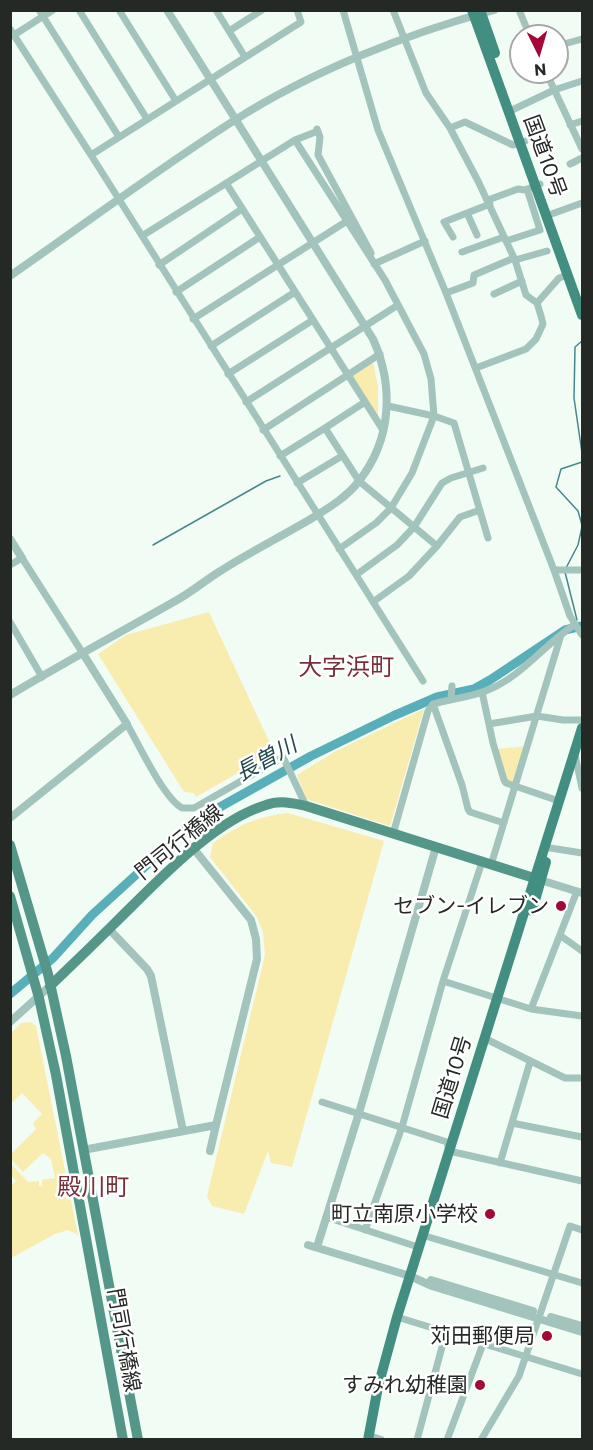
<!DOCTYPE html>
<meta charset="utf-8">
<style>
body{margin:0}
#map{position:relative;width:593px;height:1450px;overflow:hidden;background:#f1fcf4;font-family:Commissioner,sans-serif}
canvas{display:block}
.frame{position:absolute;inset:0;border:12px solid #252926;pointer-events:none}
.north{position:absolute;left:509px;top:24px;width:60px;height:60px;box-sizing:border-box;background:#fff;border:2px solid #a8a9a8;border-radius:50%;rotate:175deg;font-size:16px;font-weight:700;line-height:24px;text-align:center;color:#252926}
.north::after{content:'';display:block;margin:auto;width:21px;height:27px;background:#a40836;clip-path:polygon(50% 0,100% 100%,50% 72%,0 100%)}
</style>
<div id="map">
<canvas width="593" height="1450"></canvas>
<div class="frame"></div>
<div class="north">N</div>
</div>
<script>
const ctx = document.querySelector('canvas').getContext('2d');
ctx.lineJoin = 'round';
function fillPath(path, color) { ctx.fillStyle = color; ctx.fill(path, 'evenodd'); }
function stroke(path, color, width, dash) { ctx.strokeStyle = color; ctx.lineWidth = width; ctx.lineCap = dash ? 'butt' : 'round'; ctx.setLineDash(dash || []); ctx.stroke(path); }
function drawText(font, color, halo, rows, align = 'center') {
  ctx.font = font + ' Commissioner,"Noto Sans JP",sans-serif'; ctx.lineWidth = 5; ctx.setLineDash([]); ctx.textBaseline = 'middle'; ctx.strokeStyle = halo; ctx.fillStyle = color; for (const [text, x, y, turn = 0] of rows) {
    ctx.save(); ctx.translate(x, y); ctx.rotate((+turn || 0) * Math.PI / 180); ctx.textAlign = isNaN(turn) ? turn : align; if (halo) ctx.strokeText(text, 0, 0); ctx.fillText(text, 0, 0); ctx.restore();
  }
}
const green = new Path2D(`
 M373 362 378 387V418L346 377Z
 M209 612 274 752 196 797 194 793 184 792 98 654 126 635Z
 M424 709 390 826 306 799 297 775 336 751Z
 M528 746 515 785 506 783 495 749Z
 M288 813 384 841 292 1167 271 1163 268 1151 244 1214 212 1206 207 1196 265 955 263 932 257 917 210 857 213 843C237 825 259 816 288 813Z
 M31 1022 36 1026 78 1235 68 1230 55 1234 11 1258V1183L12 1185 16 1181 11 1175V1164L28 1182 39 1181V1186H42V1180L55 1178 51 1159 43 1153 23 1172 11 1159V1154L36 1129 33 1123 42 1114 22 1093 13 1102 11 1100V1033L21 1023Z`);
const stream = new Path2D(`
 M582 341 575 347 574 398 582 453
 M582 462 561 469 556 487 578 511 582 525
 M153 545 266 481 280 476
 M566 568 578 545 582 527
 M565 572 577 620`);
const river = new Path2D(`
 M10 994 53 958 92 915 195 821 311 756 393 716 437 697 474 689 490 680 565 630 582 626`);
const minor = new Path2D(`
 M39 10 119 137
 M79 10 147 119
 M119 10 176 101
 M216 10 245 57
 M343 10 378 130 446 293 554 570 570 616 582 635
 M393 10 426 93 450 128 478 181 515 260 526 295 537 303 541 316 543 324 536 339 526 349 476 368
 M519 10 530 36
 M10 29 91 155 301 22 297 10
 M229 31 262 10
 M14 35 53 10
 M557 46 582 39
 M546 72 582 149
 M508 112 554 90 582 81
 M570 125 582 121
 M450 128 465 122 513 145 525 141
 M317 129 320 137 318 155 371 253
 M295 140 385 280 424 354 431 379 434 416 412 473 391 508 376 523 339 549
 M91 155 423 681
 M570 164 582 158
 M226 183 383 430
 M488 200 518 189 525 190 540 184
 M467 213 477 235
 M546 216 582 203
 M142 236 295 140 318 131
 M453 237 444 222 490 204
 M506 241 540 230 527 189
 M462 252 504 237
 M515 260 547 251
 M374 264 425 241
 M159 265 242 209
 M176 292 260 237
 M446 293 473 283 474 275 514 258
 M494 294 522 281
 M537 303 559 278 568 275
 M193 319 347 221
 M211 346 295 292
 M228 374 313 320
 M246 402 398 305
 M365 402 325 428 359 481 437 546
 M388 406 434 416 454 423 488 538
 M263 430 380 354
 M280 456 325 428
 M297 483 342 456
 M10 565 22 558 82 652
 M554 570H582
 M356 575 397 545 414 527 442 483 451 478 483 468
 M373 602 409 576 437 546 460 517 480 510
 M10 622 42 677
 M482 692 493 743 504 780 506 783 559 801
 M451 699 452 686
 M433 704 462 785 468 809 470 812 504 823
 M127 724C139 745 163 797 182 808H194L283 757 306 806
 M489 724 537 716 563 720H582
 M575 755 582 788
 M393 834 428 711 433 704C450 699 472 697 488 690 522 676 544 645 574 625
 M544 847 582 853
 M491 865 561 635
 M561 936 582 951
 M443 981 531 1009 582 1016
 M531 1009 577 891
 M484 1038 565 1078H582
 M322 1102 447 1142 449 1151 582 1181
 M512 1123 582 1137
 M500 1163 530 1062
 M326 1217 418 1247
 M365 1230 402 1127 443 981 482 862
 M422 1235 582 1283
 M397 1317 582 1374
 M417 1440 446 1332
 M447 1440 483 1344
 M481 1440 519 1376 570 1226 582 1230`);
const tertiary = new Path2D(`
 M10 276C85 224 158 169 235 120 312 71 406 34 494 10
 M10 539 22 558
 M10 695C65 662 121 632 177 600 193 591 207 579 222 570 250 552 280 537 309 520 327 509 346 498 359 481 392 439 394 386 373 339L167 10
 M10 818 127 724 82 652
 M537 879 582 893
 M109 929 147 969 151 976 183 1131
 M10 1022 50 986
 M83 1150 216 1125 257 959 256 939 251 920 194 849
 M210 1151 216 1125
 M308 1245 410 1276 432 1286 582 1332
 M317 1247 359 1113 436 847
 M431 1280 533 1311
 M551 1317 582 1326
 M369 1436 381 1440`);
const primary = new Path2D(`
 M10 845 48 974 66 1056 138 1440
 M10 896 39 998 56 1075 123 1440
 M50 986C73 964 96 942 119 919 158 881 213 821 266 805 279 800 293 803 306 806L534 878`);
const trunk = new Path2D(`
 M472 10 582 315
 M480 10 495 53
 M532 911 546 862
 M368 1440 378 1387 397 1317 582 728`);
const markers = [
 [561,906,6,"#a40836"],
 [490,1214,6,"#a40836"],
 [547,1336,6,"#a40836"],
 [480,1385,6,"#a40836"]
];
const streetNames = [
 ["国道10号",545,156,70],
 ["門司行橋線",179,842,-39],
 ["国道10号",452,1077,-73],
 ["門司行橋線",124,1340,80]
];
const poiNames = [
 ["セブン-イレブン",549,906],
 ["町立南原小学校",478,1214],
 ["苅田郵便局",535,1336],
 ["すみれ幼稚園",468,1385]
];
const waterNames = [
 ["長曽川",266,759,-29]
];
const quarterNames = [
 ["大字浜町",346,667],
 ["殿川町",93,1187]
];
fillPath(green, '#f9ecaf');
stroke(stream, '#49878e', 1.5);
stroke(river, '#58afba', 9);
stroke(minor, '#a2c4bc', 7);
stroke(tertiary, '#a2c4bc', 8);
stroke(primary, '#549789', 10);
stroke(trunk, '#428e80', 10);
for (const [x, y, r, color] of markers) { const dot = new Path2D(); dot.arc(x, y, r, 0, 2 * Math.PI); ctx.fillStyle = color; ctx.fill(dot); stroke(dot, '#fff', 2); }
drawText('21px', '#252926', '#fff', streetNames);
drawText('21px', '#252926', '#fff', poiNames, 'right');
drawText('italic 22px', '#20484d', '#fff', waterNames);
drawText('24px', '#773038', '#fff', quarterNames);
</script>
